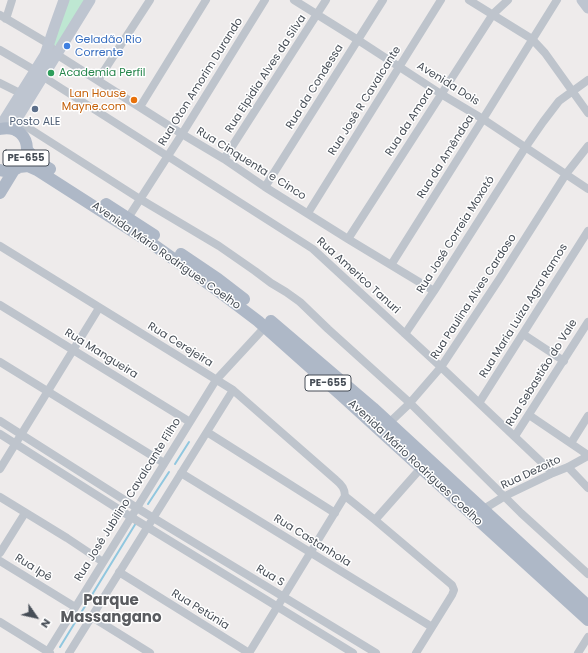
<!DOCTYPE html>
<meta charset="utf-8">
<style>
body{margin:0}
#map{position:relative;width:588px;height:653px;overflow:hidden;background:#eeebeb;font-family:Poppins,sans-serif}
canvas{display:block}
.north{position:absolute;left:16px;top:597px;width:40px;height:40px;-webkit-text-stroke:3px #fff;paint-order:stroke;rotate:124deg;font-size:11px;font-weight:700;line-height:16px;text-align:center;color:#464d56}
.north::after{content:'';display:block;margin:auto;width:14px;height:18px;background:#464d56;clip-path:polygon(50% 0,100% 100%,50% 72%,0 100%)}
</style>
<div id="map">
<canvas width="588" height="653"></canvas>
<div class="north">N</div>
</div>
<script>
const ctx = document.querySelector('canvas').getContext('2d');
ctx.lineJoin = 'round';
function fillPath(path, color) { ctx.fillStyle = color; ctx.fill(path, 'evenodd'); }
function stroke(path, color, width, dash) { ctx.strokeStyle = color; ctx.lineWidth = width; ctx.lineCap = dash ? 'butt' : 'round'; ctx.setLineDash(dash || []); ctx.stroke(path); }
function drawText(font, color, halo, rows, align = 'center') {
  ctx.font = font + ' Poppins,sans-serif'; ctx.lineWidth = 3; ctx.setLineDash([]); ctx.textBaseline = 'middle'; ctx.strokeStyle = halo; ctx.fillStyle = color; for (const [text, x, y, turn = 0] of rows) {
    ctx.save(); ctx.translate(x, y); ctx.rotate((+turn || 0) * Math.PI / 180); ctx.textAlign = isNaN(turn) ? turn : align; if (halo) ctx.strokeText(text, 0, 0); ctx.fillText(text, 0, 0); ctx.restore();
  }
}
const green = new Path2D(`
 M67 0H86L58 45 54 46 52 43Z`);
const stream = new Path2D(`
 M175 464 189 442
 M148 504 169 472
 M60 647 136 523`);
const street = new Path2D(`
 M294 0 358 40 441 94 483 119 588 189
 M469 0 532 39 545 53 588 113
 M0 15 49 44 56 54 182 134 224 159 265 187 348 239 434 291
 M6 19 12 0
 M0 50 36 71
 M42 76 313 249 441 367 553 473
 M98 80 150 0
 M0 83 26 96
 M140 107 206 0
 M16 120 140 199 219 246 255 271 271 283 286 292 300 302 328 329 410 403 521 513 588 574
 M224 159 326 0
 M265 187 383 0
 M308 213 441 0
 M128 218 182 134 265 0
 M348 239 493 14 508 0
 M0 246 233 390 336 480C342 485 345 489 345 496L249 653
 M391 265 483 119 557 0
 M0 305 190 422
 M405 334 434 291 525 148 543 122 559 101 588 80
 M523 334 564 361
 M0 362 164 463
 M479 403 588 231
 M529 415 588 455
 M0 421 137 508 376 653
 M389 423 409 404 441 367 500 278 566 174 588 146
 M207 432 335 513
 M0 434 131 517 353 653
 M515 436 588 322
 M571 443 588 416
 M568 467 588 488
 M0 469 99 308
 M181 473 432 627
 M345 496 375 520 452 585 454 590 452 595 416 653
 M0 497 67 538 103 562
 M484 510 487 507 505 496 553 473 568 467 588 456
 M375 520 421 468
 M0 553 25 513
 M0 561 75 607
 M119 572 249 653
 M92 617 150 653
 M0 622 50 653
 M47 653 216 380 265 327
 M69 653 233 390
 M578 653 588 637`);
const secondary = new Path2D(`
 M582 0 588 8
 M0 127 45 55 54 28 64 0
 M16 131 15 123 16 120 90 0`);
const primary = new Path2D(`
 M0 129C37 121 35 179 0 170
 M28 151 38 162 50 169
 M19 167 28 166 37 170 151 243 213 287 258 321 341 395 588 620
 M0 193 14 170
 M106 204 154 235
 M181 254 218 279 244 299
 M271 321 373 408 588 606`);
const markers = [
 [67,46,4,"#3f7fe0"],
 [51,73,4,"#2e9e5b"],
 [134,100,4,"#e8710a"],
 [35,109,4,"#5c6f8a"]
];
const shields = [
 [26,158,46],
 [328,383,46]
];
const shieldNames = [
 ["PE-655",26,158],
 ["PE-655",328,383]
];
const shopNames = [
 ["Geladão Rio",75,40],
 ["Corrente",75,53]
];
const leisureNames = [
 ["Academia Perfil",59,73]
];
const streetNames = [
 ["Rua Elpidia Alves da Silva",266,74,-57],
 ["Rua Oton Amorim Durando",201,82,-58],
 ["Avenida Dois",448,84,32],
 ["Rua da Condessa",315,87,-58],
 ["Rua José R Cavalcante",365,101,-58],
 ["Rua da Amora",410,122,-57],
 ["Rua da Amêndoa",446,157,-58],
 ["Rua Cinquenta e Cinco",251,164,32],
 ["Rua José Correia Moxotó",456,235,-58],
 ["Avenida Mário Rodrigues Coelho",166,256,35],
 ["Rua Americo Tanuri",358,276,42],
 ["Rua Paulina Alves Cardoso",474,297,-57],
 ["Rua Maria Luiza Agra Ramos",524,311,-58],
 ["Rua Cerejeira",180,345,32],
 ["Rua Mangueira",101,354,32],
 ["Rua Sebastião do Vale",542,373,-58],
 ["Avenida Mário Rodrigues Coelho",415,463,43],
 ["Rua Dezoito",531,473,-25],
 ["Rua José Jubilino Cavalcante Filho",128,500,-58],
 ["Rua Castanhola",312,541,32],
 ["Rua Ipê",33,568,32],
 ["Rua S",270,576,31],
 ["Rua Petúnia",200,610,32]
];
const foodNames = [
 ["Lan House",126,94],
 ["Mayne.com",126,107]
];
const serviceNames = [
 ["Posto ALE",35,122]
];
const districtNames = [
 ["Parque",111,601],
 ["Massangano",111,618]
];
fillPath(green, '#bee7d2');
stroke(stream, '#90c7df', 2);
stroke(street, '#bec4cc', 8);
stroke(secondary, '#bec5d0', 11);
stroke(primary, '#aeb8c7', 12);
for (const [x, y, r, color] of markers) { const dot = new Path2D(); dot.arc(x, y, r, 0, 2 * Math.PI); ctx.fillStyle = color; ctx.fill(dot); stroke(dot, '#fff', 1.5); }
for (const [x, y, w] of shields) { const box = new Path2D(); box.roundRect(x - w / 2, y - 8, w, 16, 3); ctx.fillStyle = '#fff'; ctx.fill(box); stroke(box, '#464d56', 1); }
drawText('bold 10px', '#464d56', null, shieldNames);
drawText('11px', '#366cbe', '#fff', shopNames, 'left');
drawText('11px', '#27864d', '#fff', leisureNames, 'left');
drawText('11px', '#464d56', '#fff', streetNames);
drawText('11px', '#c56008', '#fff', foodNames, 'right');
drawText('11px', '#4e5e75', '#fff', serviceNames);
drawText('bold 15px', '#595b5f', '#fff', districtNames);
</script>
